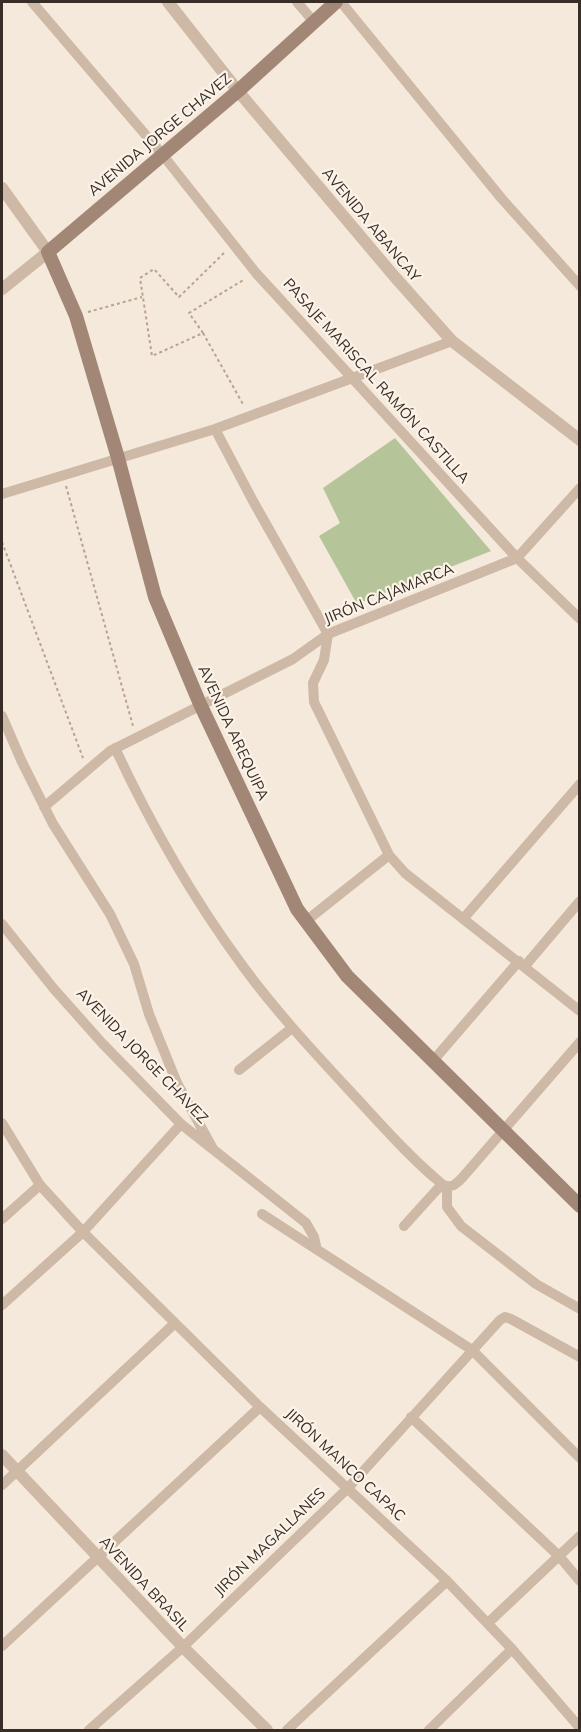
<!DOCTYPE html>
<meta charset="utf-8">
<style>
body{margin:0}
#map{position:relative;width:581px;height:1732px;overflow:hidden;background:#f5e9db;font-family:Mulish,sans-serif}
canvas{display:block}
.frame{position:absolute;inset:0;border:3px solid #392d27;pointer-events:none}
</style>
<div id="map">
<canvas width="581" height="1732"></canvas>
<div class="frame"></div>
</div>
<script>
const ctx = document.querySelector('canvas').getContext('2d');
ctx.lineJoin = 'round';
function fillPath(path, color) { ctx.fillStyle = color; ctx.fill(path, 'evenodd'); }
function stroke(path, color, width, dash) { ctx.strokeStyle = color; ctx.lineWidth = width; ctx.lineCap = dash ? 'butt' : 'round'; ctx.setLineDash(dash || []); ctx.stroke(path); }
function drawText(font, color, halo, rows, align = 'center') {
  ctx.font = font + ' Mulish,sans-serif'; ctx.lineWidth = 4.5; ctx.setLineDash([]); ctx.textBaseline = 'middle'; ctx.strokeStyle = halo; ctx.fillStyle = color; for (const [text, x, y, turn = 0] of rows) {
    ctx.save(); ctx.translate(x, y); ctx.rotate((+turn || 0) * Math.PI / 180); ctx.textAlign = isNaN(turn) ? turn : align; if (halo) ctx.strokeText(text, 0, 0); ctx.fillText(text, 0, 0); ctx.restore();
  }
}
const green = new Path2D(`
 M395 438 491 551 357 604 319 536 340 523 323 488Z`);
const path = new Path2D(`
 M224 253 179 297 154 269 140 278 152 356 203 333 189 313 245 279
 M88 312 142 297
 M203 333 244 406
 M66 486 133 726
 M2 542 83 758`);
const minor = new Path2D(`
 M32 2 162 154 256 273 517 558 580 619
 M297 2 314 22
 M341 2 502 199 580 286
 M215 429 253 501 328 634 324 660 313 683 314 702 389 855 405 873 580 1011
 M2 494 215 429 452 341
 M2 716 21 760 53 824 110 914 134 964 149 1014 177 1083 213 1149
 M115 748C151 825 192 897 242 965 274 1009 312 1050 349 1090 379 1122 408 1156 442 1184 451 1189 455 1185 462 1178L580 1042
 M44 807 110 751 293 659 328 634 517 558 580 488
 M463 919 580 784
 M306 921 389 855
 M2 924 54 989 102 1043 181 1124 306 1223 314 1237 317 1250
 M525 966 580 901
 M432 1062 519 961
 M239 1070 292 1028
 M2 1123 40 1185 83 1232 260 1407 447 1581 512 1649 580 1728
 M447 1187V1207L461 1226 536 1284 580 1309
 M262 1214 472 1350 580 1458
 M2 1219 40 1185
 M404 1226 442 1184
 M2 1305 83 1232 181 1124
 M411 1417 559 1556 580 1581
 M2 1485 174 1324
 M488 1623 580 1536
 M2 1646 260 1407
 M89 1730 183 1647 348 1488 500 1320 505 1317 511 1319 580 1357
 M287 1730 447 1581
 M429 1730 512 1649`);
const tertiary = new Path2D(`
 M168 2 238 91 394 276 452 341 580 440
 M2 188 48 252 2 289
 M2 1455 183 1647 267 1730`);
const secondary = new Path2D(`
 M336 2 238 91 48 252 76 316 118 458 155 597 200 704 297 909 347 976 580 1206`);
const streetNames = [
 ["AVENIDA JORGE CHAVEZ",160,135,-40],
 ["AVENIDA ABANCAY",371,225,50],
 ["PASAJE MARISCAL RAMÓN CASTILLA",376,381,48],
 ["JIRÓN CAJAMARCA",389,594,-22],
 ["AVENIDA AREQUIPA",233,733,65],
 ["AVENIDA JORGE CHAVEZ",142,1056,46],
 ["JIRÓN MANCO CAPAC",345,1465,43],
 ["JIRÓN MAGALLANES",270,1542,-44],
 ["AVENIDA BRASIL",144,1584,47]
];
fillPath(green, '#b6c599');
stroke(path, '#baa28f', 2, [3, 3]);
stroke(minor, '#ceb8a6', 10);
stroke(tertiary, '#ceb8a6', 12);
stroke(secondary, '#a28777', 14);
drawText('15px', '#392d27', '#fcf3e8', streetNames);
</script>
